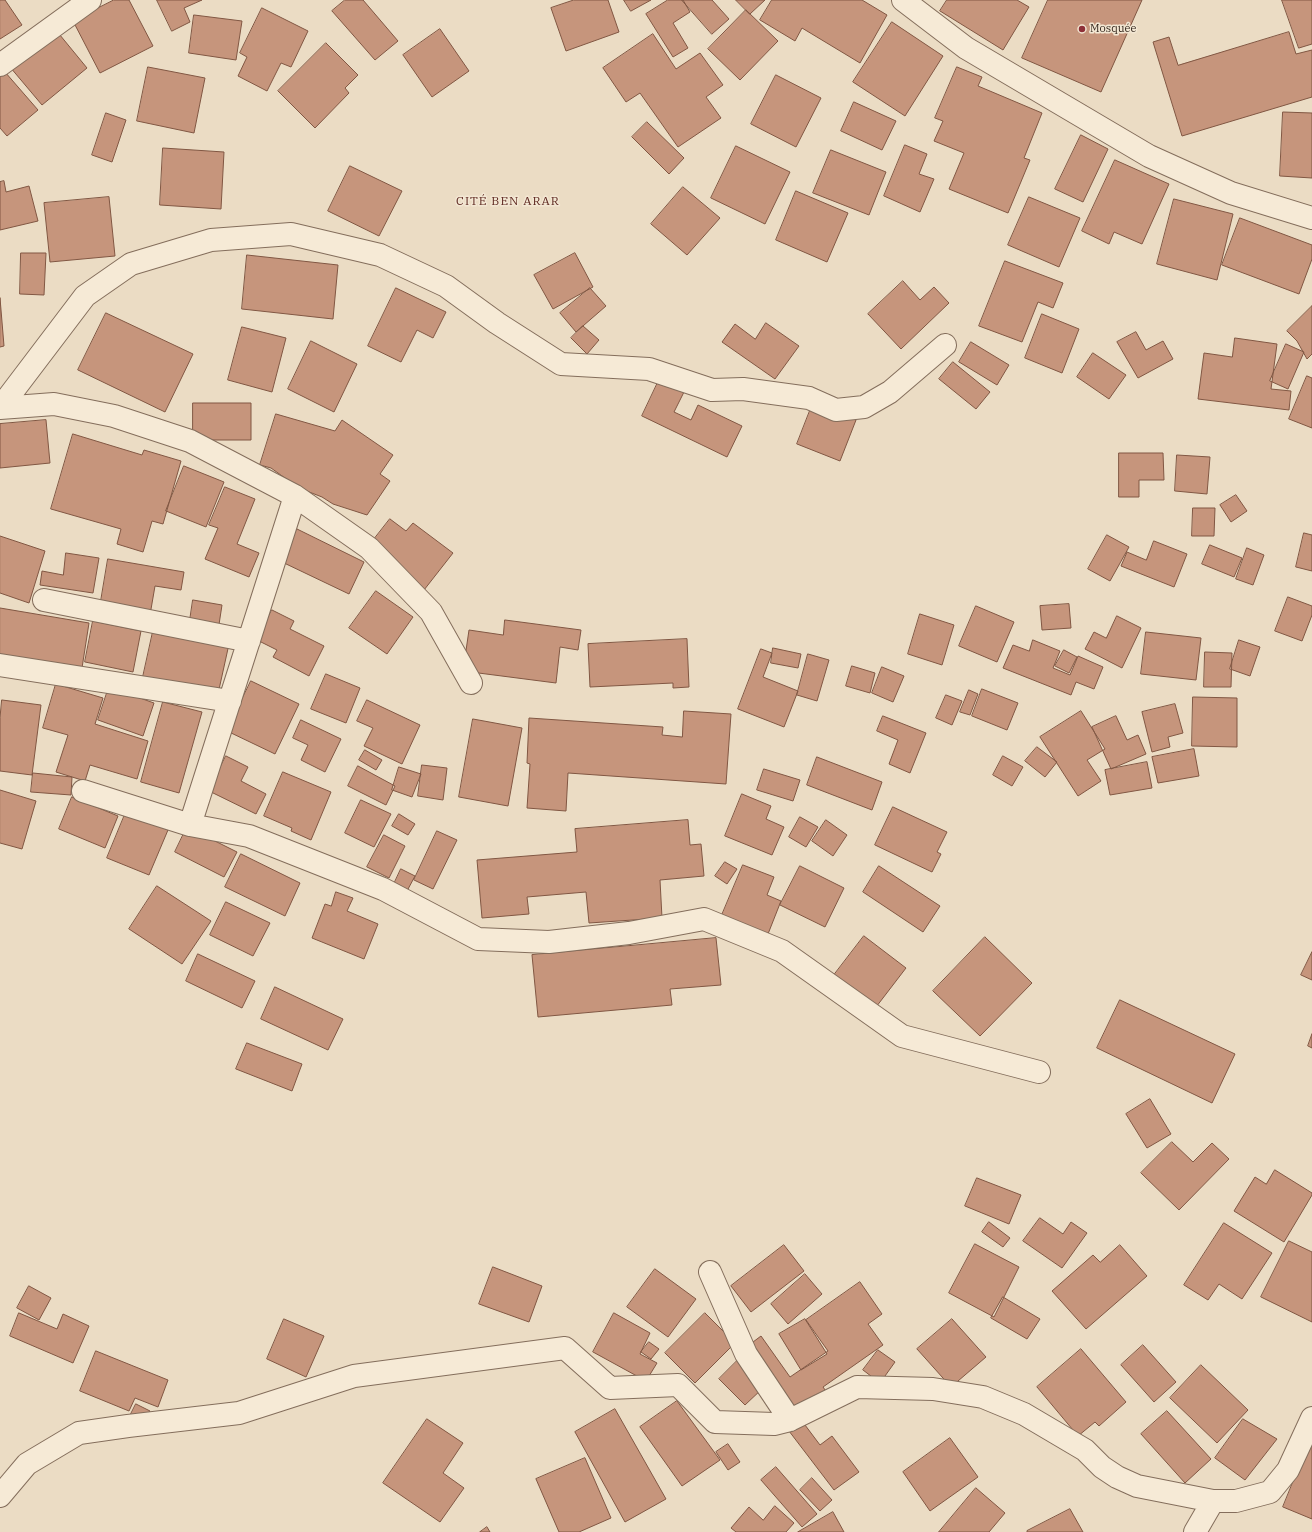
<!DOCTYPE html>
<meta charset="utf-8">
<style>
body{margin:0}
canvas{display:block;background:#ebdcc4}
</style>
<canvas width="1312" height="1532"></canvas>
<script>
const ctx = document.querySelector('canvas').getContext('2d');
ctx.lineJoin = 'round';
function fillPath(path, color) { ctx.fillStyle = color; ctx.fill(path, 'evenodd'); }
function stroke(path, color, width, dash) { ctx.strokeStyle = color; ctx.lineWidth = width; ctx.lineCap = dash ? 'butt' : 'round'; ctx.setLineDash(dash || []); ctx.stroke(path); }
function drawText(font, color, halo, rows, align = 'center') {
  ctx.font = font + ' "IBM Plex Serif",serif'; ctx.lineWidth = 3; ctx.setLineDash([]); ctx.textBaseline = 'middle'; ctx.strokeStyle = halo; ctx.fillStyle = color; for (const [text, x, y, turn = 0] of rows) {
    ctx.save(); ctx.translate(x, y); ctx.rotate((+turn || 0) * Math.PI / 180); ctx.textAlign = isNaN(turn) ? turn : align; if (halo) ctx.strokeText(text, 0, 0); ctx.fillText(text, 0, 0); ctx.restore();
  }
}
const building = new Path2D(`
 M0 0H5L22 25 0 39Z
 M114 0H129L153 46 100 73 73 21Z
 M157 0H202L184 8 190 22 172 31Z
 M345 0H363L398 41 375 60 332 11Z
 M574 0H608L619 32 566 51 551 8Z
 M624 0H651L631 11Z
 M668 0H683L690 12 673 23 688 48 673 57 646 14Z
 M682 0H712L729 19 712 34Z
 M736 0H765L750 14Z
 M772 0H862L887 15 860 63 802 28 795 41 760 20Z
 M947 0H1017L1029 7 1003 50 940 11Z
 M1048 0H1142L1101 92 1022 58Z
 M1282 0H1312V44L1299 48Z
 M262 8 308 31 291 67 281 63 267 91 238 76 247 57 240 53Z
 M746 10 778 41 740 80 708 49Z
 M194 15 242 21 236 60 189 53Z
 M892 22 943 56 905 116 853 82Z
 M55 29 87 68 42 105 10 67Z
 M440 29 469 71 432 97 403 55Z
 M1289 32 1296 54 1312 50V97L1182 136 1153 42 1169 37 1178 65Z
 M653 34 676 69 700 53 723 85 706 97 721 118 678 147 640 93 626 102 603 68Z
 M326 43 358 75 345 88 349 93 315 128 278 91Z
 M148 67 205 78 194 133 137 121Z
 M957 67 982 77 978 86 1042 113 1024 158 1030 160 1008 213 949 189 964 153 934 141 943 121 935 118Z
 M5 72 38 110 7 136 0 128V76Z
 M776 75 821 98 796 147 751 124Z
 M854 102 896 121 882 150 841 131Z
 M1283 112 1312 113V178L1280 176Z
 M106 113 126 120 112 162 92 155Z
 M647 122 684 158 669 174 632 137Z
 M1081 135 1108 149 1083 202 1055 189Z
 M905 145 927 154 919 174 934 179 920 212 884 196Z
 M736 146 790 172 765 224 711 198Z
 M163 148 224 152 221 209 160 205Z
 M831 150 886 172 869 215 813 193Z
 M1115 160 1169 184 1142 244 1114 232 1109 244 1082 231Z
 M350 166 402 191 379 236 328 211Z
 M4 181 6 192 29 186 38 221 0 230V182Z
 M683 187 720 218 687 255 651 224Z
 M796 191 848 213 827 262 776 240Z
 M109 197 115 256 50 262 44 203Z
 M1029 197 1080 218 1059 267 1008 245Z
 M1174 199 1233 214 1217 280 1157 264Z
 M1240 218 1312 245V259L1299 294 1222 265Z
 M21 253H46L44 295 20 294Z
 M575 253 593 287 553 309 534 275Z
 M247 255 338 265 333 319 242 309Z
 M1005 261 1063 283 1053 308 1038 302 1022 342 979 326Z
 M903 281 920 300 934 287 949 303 901 349 868 314Z
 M396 288 446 312 433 338 417 330 401 362 368 346Z
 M590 288 606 306 576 332 560 313Z
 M0 298 4 346 0 347Z
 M1312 306V354L1307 359 1297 341 1287 331Z
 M106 313 193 354 165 412 78 370Z
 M1042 314 1079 329 1062 373 1025 358Z
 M766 323 799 346 775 379 722 342 735 324 755 339Z
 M583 326 599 340 587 354 571 338Z
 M242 327 286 338 272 392 228 380Z
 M1136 332 1146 350 1163 341 1173 359 1138 378 1117 342Z
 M1235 338 1277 344 1271 389 1291 391 1289 410 1198 399 1204 353 1232 357Z
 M311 341 357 364 334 412 288 389Z
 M971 342 1009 365 997 385 959 362Z
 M1286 344 1304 352 1288 389 1270 381Z
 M1093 353 1126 375 1109 399 1077 377Z
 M953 362 990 392 976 409 939 379Z
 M1307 376 1312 378V428L1289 419Z
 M660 378 685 390 674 412 691 420 698 405 742 426 727 457 642 416Z
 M193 403H251V440H193Z
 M813 403 856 420 840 461 797 444Z
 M276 414 335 431 342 420 393 455 380 474 390 481 367 515 333 504 322 497 299 488 271 468 260 465Z
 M46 420 50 463 0 468V424Z
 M73 434 142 455 144 450 181 461 163 524 152 521 143 552 117 544 121 529 51 509Z
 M1119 453H1163L1164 480H1139V497H1119Z
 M1177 455 1210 457 1207 494 1175 491Z
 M184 466 224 482 206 527 166 511Z
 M225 487 255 499 237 544 259 553 249 577 205 559 218 528 209 525Z
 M1236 495 1247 511 1231 522 1220 505Z
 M1193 508H1215L1214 536H1192Z
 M390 519 406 531 413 523 453 553 424 590 368 547Z
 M297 529 364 562 349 594 282 562Z
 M1304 533 1312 535V571L1296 567Z
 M1107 535 1129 547 1110 581 1088 569Z
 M0 536 45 551 29 603 0 593Z
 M1154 541 1187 554 1174 587 1121 566 1127 552 1146 560Z
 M1210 545 1242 558 1234 577 1202 564Z
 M1247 548 1264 555 1253 585 1236 579Z
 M66 553 99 558 93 593 40 585 42 571 63 575Z
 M108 559 184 572 181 590 155 586 150 615 100 607Z
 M376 591 413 617 387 654 349 628Z
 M1288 597 1312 606V615L1302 641 1275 631Z
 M193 600 222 605 218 631 189 627Z
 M1069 604 1071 628 1042 630 1040 606Z
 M976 606 1014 622 997 662 959 646Z
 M0 608 89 623 82 668 0 655Z
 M272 610 294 621 290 629 324 646 309 676 273 657 277 650 257 640Z
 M920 614 954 625 942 665 908 654Z
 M1117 616 1141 628 1122 668 1085 649 1094 632 1106 638Z
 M505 620 581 630 578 650 560 647 556 683 463 671 469 630 503 635Z
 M93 621 141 631 133 672 85 662Z
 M154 627 229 644 218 694 143 677Z
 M1146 632 1201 638 1196 680 1141 674Z
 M687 639 689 687 673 688V683L590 687 588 644Z
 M1033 640 1060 651 1053 668 1070 675 1078 656 1103 667 1094 689 1076 682 1071 695 1003 668 1013 645 1029 651Z
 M1239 640 1260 647 1250 676 1230 669Z
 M773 648 801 654 798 668 771 663Z
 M761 649 772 653 763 677 798 691 784 727 738 709Z
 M1064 650 1077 657 1069 673 1055 666Z
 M1205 652 1232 653 1231 687H1204Z
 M808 654 829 660 817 701 797 695Z
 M852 666 875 673 870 693 846 686Z
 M882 667 904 676 893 702 872 693Z
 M326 674 360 688 346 723 311 709Z
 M251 681 299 704 275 754 227 731Z
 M56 684 103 698 95 724 148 741 137 779 90 765 85 781 56 772 68 735 43 728Z
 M109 687 154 703 143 736 98 720Z
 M982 689 1018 703 1007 730 972 716Z
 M969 690 978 694 970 715 960 712Z
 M946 695 962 701 952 725 936 718Z
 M1193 697 1237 698V747L1192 746Z
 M2 700 41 705 32 775 0 771V718Z
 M367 700 420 725 402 764 364 746 373 728 357 721Z
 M163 702 202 712 179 793 141 782Z
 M1175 704 1183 733 1168 737 1170 747 1152 752 1142 712Z
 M684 711 731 714 726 784 568 773 566 811 527 808 530 764 527 763 529 718 663 727 662 735 682 737Z
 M1081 711 1105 749 1087 760 1101 781 1078 796 1040 737Z
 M883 716 926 733 910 773 889 764 898 740 877 731Z
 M1116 716 1127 740 1138 735 1146 754 1111 769 1092 727Z
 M473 719 522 728 508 806 459 797Z
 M301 720 341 739 325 772 301 760 308 745 293 738Z
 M1037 747 1057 762 1045 777 1025 761Z
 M1194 749 1199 776 1158 783 1152 757Z
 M365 750 382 760 376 770 359 760Z
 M226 756 248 767 241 781 266 794 256 814 209 791Z
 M1003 756 1023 767 1012 786 993 775Z
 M817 757 882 782 872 810 807 785Z
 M1147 762 1152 788 1110 795 1105 770Z
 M422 765 447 768 443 800 418 796Z
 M358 766 395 786 386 805 348 786Z
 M399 767 421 774 412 797 392 790Z
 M764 769 800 780 793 801 757 790Z
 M283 772 331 792 311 840 291 831 292 828 264 816Z
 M33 773 72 777 71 795 31 792Z
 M0 790 36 801 22 849 0 843Z
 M742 794 771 806 766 819 784 827 772 855 725 836Z
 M72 797 118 816 105 848 59 829Z
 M361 800 391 814 374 847 345 833Z
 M893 807 947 832 937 852 941 854 932 872 875 845Z
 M126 812 168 830 149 875 107 858Z
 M399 814 415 824 408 835 392 826Z
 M800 817 818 827 806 847 789 837Z
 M688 820 690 845 701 844 704 876 660 880 662 918 589 923 586 892 527 897 529 914 482 918 477 860 577 852 575 829Z
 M826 820 847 835 833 856 812 841Z
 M187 827 237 852 224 877 175 852Z
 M437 831 457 840 433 889 414 880Z
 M384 835 405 846 389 878 367 867Z
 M241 854 300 883 285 916 225 887Z
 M725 862 737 869 727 884 715 876Z
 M743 865 774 877 767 895 781 901 768 934 722 915Z
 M800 866 844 888 825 927 780 905Z
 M879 866 940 906 923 932 863 892Z
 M401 869 415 876 407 891 394 884Z
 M157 886 211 921 182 964 129 929Z
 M336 892 353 898 347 911 378 924 364 959 312 938 325 904 331 906Z
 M226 902 270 923 253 956 210 935Z
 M864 936 906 968 873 1011 831 979Z
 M985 937 1032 983 980 1036 933 991Z
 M716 938 721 985 670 989 672 1005 538 1017 532 955Z
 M1312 952V980L1301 975Z
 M198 954 255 981 242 1008 186 981Z
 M275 987 343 1019 328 1050 261 1019Z
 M1120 1000 1235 1054 1212 1103 1097 1048Z
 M1312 1034V1048L1308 1046Z
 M247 1043 302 1064 292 1091 236 1069Z
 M1150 1099 1171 1134 1147 1148 1126 1114Z
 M1172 1142 1193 1162 1212 1143 1229 1159 1179 1210 1141 1173Z
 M1275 1170 1312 1193V1195L1284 1242 1234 1211 1255 1177 1266 1184Z
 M977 1178 1021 1195 1009 1224 965 1206Z
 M1040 1218 1063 1234 1071 1222 1087 1233 1062 1268 1023 1241Z
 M989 1222 1010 1238 1003 1247 982 1232Z
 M1224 1223 1272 1253 1242 1299 1219 1284 1208 1300 1184 1285Z
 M1289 1241 1312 1252V1322L1261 1297Z
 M975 1244 1019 1267 994 1317 949 1293Z
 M784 1245 804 1271 751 1312 731 1286Z
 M1120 1245 1147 1276 1086 1329 1052 1291 1093 1255 1100 1262Z
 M493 1267 542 1286 529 1322 479 1304Z
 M655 1269 696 1299 668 1337 627 1307Z
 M805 1274 822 1294 788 1324 771 1304Z
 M860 1282 882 1314 868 1324 883 1345 823 1387 828 1394 798 1415 749 1345 761 1336 790 1377 828 1351 806 1320Z
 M29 1286 51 1298 39 1320 17 1308Z
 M1003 1297 1040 1319 1027 1339 991 1318Z
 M19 1313 57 1329 63 1314 89 1326 73 1363 10 1336Z
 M614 1313 650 1333 640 1354 657 1363 646 1381 593 1352Z
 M705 1313 735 1343 695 1383 665 1353Z
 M284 1319 324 1336 306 1377 267 1359Z
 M805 1319 827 1354 801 1370 779 1334Z
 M952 1319 986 1357 951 1387 917 1349Z
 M649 1342 659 1349 651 1359 641 1352Z
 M1143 1345 1176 1382 1154 1402 1121 1365Z
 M1081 1349 1126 1402 1099 1426 1095 1422 1078 1436 1037 1387Z
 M878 1350 895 1362 880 1383 863 1370Z
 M96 1351 168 1380 158 1407 135 1398 129 1411 80 1391Z
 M737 1361 763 1388 745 1405 719 1379Z
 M1201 1365 1248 1410 1217 1443 1170 1398Z
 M677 1401 720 1460 682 1486 640 1427Z
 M136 1404 150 1411 143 1423 130 1416Z
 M615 1409 666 1499 625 1522 575 1432Z
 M1167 1411 1211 1459 1185 1483 1141 1434Z
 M427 1419 463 1443 443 1473 464 1488 440 1522 383 1483Z
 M1243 1419 1277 1439 1245 1480 1215 1458Z
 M802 1421 820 1445 832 1436 859 1472 834 1490 789 1431Z
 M950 1438 978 1477 930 1511 903 1472Z
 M1311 1438 1312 1439V1519L1283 1507Z
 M728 1444 740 1462 728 1470 716 1452Z
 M585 1458 611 1518 579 1532H559L536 1479Z
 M776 1467 817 1514 802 1527 761 1480Z
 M812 1478 832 1500 820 1511 800 1490Z
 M976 1488 1005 1513 989 1532H939Z
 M775 1506 794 1523 786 1532H736L731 1528 749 1507 763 1520Z
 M1070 1509 1083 1532H1027V1531Z
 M833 1512 844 1532H798Z
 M487 1527 490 1532H480Z`);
const street = new Path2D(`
 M903 0 966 48 1149 156 1231 193 1312 218
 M0 65 90 0
 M0 408 85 296 131 264 211 240 291 234 380 255 446 286 497 323 561 364 649 369 712 390 743 389 809 398 836 410 864 407 890 392 945 345
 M0 408 54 404 114 416 190 441 295 496 369 548 431 612 471 683
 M44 600 249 641
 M0 665 230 701
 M83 791 190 825 249 836 383 889 478 939 549 942 629 933 704 919 782 951 902 1036 1039 1072
 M190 825 295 496
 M710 1272 746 1354 790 1420
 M0 1496 27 1464 79 1433 128 1426 239 1413 354 1376 565 1348 610 1388 678 1385 715 1422 774 1424 790 1420 857 1387 933 1389 983 1397 1024 1414 1085 1450 1102 1467 1117 1477 1137 1486 1213 1501H1236L1270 1492 1288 1470 1312 1418
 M1195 1532 1213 1501`);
const markers = [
 [1082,29,4,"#8e3038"]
];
const poiNames = [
 ["Mosquée",1090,29]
];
const neighbourhoodNames = [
 ["CITÉ BEN ARAR",508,202]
];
fillPath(building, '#c6957c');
stroke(building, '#815743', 1);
stroke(street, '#846e5c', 24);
stroke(street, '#f6ead6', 22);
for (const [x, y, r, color] of markers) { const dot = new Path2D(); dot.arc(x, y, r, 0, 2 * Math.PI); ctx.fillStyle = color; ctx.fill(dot); stroke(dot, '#f3e7d3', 1.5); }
drawText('11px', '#35281f', '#f3e7d3', poiNames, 'left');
ctx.letterSpacing = '1px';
drawText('12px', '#5e2921', '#f3e7d3', neighbourhoodNames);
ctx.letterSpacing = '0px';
</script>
